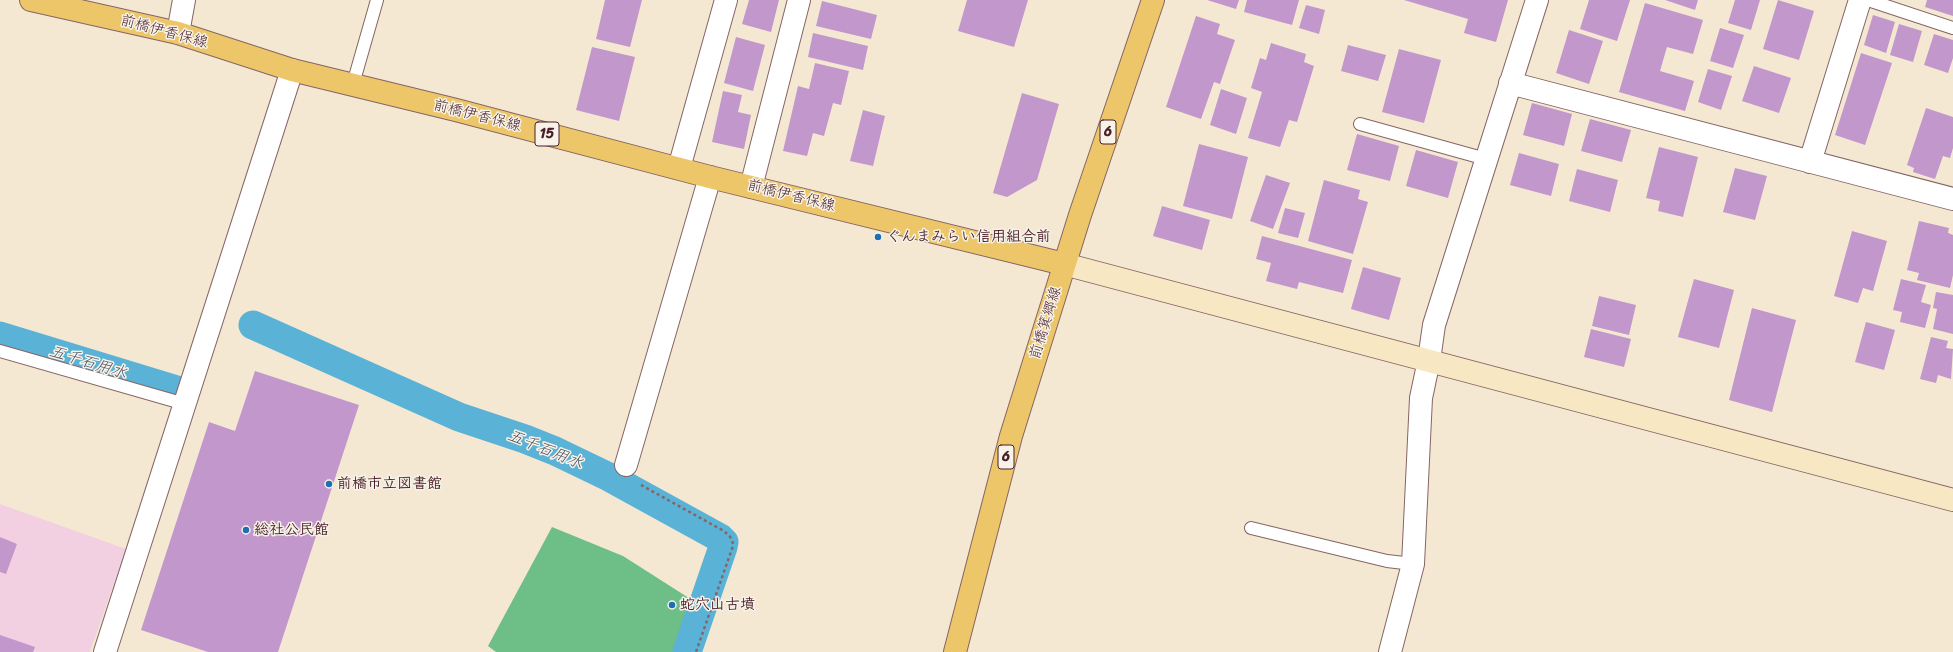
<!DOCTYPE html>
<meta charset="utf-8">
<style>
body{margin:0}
canvas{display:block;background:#f4e8d2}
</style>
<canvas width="1953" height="652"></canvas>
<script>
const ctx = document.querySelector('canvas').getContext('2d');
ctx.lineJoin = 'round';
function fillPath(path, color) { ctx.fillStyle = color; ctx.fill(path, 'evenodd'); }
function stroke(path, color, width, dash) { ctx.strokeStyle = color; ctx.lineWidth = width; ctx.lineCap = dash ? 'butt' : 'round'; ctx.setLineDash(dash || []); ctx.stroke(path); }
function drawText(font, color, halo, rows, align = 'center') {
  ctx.font = font + ' Sriracha,"Klee One",sans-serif'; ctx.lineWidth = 3; ctx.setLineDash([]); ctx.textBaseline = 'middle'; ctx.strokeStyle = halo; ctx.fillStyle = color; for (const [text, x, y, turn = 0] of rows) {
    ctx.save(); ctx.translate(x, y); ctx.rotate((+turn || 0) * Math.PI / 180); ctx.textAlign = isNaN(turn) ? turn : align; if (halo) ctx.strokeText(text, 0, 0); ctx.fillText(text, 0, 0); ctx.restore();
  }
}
const built = new Path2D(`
 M0 504 126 549 90 652H0Z`);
const forest = new Path2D(`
 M552 527 623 556 703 607 682 652H496L488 646Z`);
const canal = new Path2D(`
 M253 325 459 417 525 439 555 451 609 477 720 538 724 542 723 547 687 652
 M0 336 177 390`);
const building = new Path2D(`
 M605 0H642L630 47 596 39Z
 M749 0H779L771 32 742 24Z
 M967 0H1028L1014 47 958 31Z
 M1207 0H1239L1236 9Z
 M1247 0H1299L1292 25 1244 12Z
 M1404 0H1508L1496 42 1464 33 1468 19Z
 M1589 0H1630L1617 41 1580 29Z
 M1665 0H1698L1695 10Z
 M1735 0H1760L1751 30 1728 23Z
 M1778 0 1814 11 1799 60 1763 49Z
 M1927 0H1953V16L1925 7Z
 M822 1 877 15 871 39 816 26Z
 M1645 3 1703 20 1693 54 1667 47 1660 71 1694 81 1685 111 1619 92Z
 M1306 5 1325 10 1319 34 1299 28Z
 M1873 15 1895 22 1886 53 1864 45Z
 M1196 16 1220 24 1217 34 1235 40 1220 84 1214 82 1201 119 1166 107Z
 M1899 24 1922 31 1913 62 1890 55Z
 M1720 28 1744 35 1733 68 1710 61Z
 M1569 30 1603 41 1589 84 1556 73Z
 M813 33 868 46 863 70 808 57Z
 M1934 34 1953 40V58L1948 73 1924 65Z
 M736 37 765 45 753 91 724 83Z
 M1271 43 1306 54 1304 62 1314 66 1297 122 1289 120 1280 147 1248 138 1262 92 1251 88 1260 58 1266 60Z
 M1348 45 1386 55 1378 81 1341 71Z
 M592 47 635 57 619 121 576 110Z
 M1399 49 1441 60 1424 123 1382 112Z
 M1861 53 1892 63 1865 145 1835 135Z
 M815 63 849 71 841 105 833 103 824 136 813 133 807 156 783 151 798 86 809 89Z
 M1754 66 1791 78 1779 113 1742 101Z
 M1708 69 1732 76 1721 110 1698 102Z
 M1221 89 1247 98 1236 134 1210 125Z
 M723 91 742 95 738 112 751 115 744 149 712 142Z
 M1022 93 1059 104 1037 180 1007 197 993 193Z
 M1532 103 1572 114 1564 146 1523 135Z
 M1926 108 1953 117V148L1950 158 1943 156 1935 179 1913 172 1914 168 1907 165Z
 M863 110 885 116 873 166 850 161Z
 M1590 119 1631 130 1622 162 1581 151Z
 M1357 134 1399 146 1390 181 1347 170Z
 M1199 144 1248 157 1232 219 1183 206Z
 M1659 147 1698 157 1683 217 1658 211 1660 201 1646 198Z
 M1416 150 1458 162 1448 198 1406 186Z
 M1519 153 1559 164 1551 196 1510 185Z
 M1735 168 1767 176 1755 220 1723 212Z
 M1577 169 1618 180 1610 212 1569 201Z
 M1266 175 1290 183 1273 229 1250 221Z
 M1324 180 1360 190 1358 199 1368 202 1353 254 1308 241Z
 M1162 206 1210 220 1202 250 1153 236Z
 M1285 208 1305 213 1298 238 1278 233Z
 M1919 221 1949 228 1948 233 1953 235V275L1950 288 1917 280 1919 273 1907 270Z
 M1852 231 1887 241 1873 291 1863 288 1858 303 1834 296Z
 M1262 236 1352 260 1343 293 1299 282 1297 289 1266 281 1271 263 1256 259Z
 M1363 267 1401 278 1389 320 1351 309Z
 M1694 279 1734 290 1719 348 1678 337Z
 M1901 279 1926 285 1921 302 1931 305 1925 328 1900 322 1902 312 1893 310Z
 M1936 292 1953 295V334L1933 329 1937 309 1933 308Z
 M1599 296 1636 305 1629 335 1592 326Z
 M1752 308 1796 320 1772 412 1729 400Z
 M1866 322 1895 330 1884 370 1855 362Z
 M1591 329 1631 339 1624 367 1584 357Z
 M1931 337 1948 341 1946 348 1953 349 1951 379 1938 375 1936 383 1920 379Z
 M255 371 359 405 278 652H208L141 630 209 422 235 431Z
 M0 537 17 544 6 574 0 572Z
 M0 635 35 647 33 652H0Z`);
const path = new Path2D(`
 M641 485 722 530C728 534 733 538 733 546L696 652`);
const lane = new Path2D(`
 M1868 0 1953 28
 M353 84 377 0
 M1360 124 1486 159
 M0 351 185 404
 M1251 528 1387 561 1413 564`);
const street = new Path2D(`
 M178 33 184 0
 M1510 83 1953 199
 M1810 162 1860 0
 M679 168 726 0
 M751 187 799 0
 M626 465 710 177
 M105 652 292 70
 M1390 652 1413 564 1421 398 1429 360 1434 325 1537 0`);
const secondary = new Path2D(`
 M1064 264 1953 500`);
const primary = new Path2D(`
 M31 0 178 33 292 70 456 110 710 177 1064 264
 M955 652 1011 436 1080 215 1153 0`);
const markers = [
 [878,237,4,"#1f6fb2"],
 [329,484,4,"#1f6fb2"],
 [246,530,4,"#1f6fb2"],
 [672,605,4,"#1f6fb2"]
];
const shields = [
 [1108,132,16],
 [547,134,24],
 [1006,457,16]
];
const shieldNames = [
 ["6",1108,132],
 ["15",547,134],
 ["6",1006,457]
];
const streetNames = [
 ["前橋伊香保線",164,32,15],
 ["前橋伊香保線",477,116,14],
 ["前橋伊香保線",791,196,14],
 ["前橋箕郷線",1046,323,-73]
];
const poiNames = [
 ["ぐんまみらい信用組合前",886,237],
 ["前橋市立図書館",337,484],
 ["総社公民館",254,530],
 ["蛇穴山古墳",680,605]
];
const waterNames = [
 ["五千石用水",88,363,17],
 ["五千石用水",545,450,22]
];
fillPath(built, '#f2cfe1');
fillPath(forest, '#6ebe88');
stroke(canal, '#5ab3d7', 29);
fillPath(building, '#c297cc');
stroke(lane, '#866565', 14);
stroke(street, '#866565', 24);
stroke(secondary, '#866565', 24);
stroke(primary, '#866565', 24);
stroke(path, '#866565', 2.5, [3, 3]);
stroke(lane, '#fff', 12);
stroke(street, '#fff', 22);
stroke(secondary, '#f7e8c3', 22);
stroke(primary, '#ecc669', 22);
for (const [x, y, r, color] of markers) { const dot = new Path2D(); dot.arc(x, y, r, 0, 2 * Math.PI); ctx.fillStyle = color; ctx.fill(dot); stroke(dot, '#f7f3e8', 1.5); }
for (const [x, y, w] of shields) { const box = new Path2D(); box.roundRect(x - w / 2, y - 12, w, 24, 3); ctx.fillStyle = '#f7f3e8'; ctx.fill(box); stroke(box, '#4a1f2b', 1); }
drawText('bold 14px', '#4a1f2b', null, shieldNames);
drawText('15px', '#4a1f2b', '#f7f3e8', streetNames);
drawText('bold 15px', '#4a1f2b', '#f7f3e8', poiNames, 'left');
drawText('italic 16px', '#505367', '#f7f3e8', waterNames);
</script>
